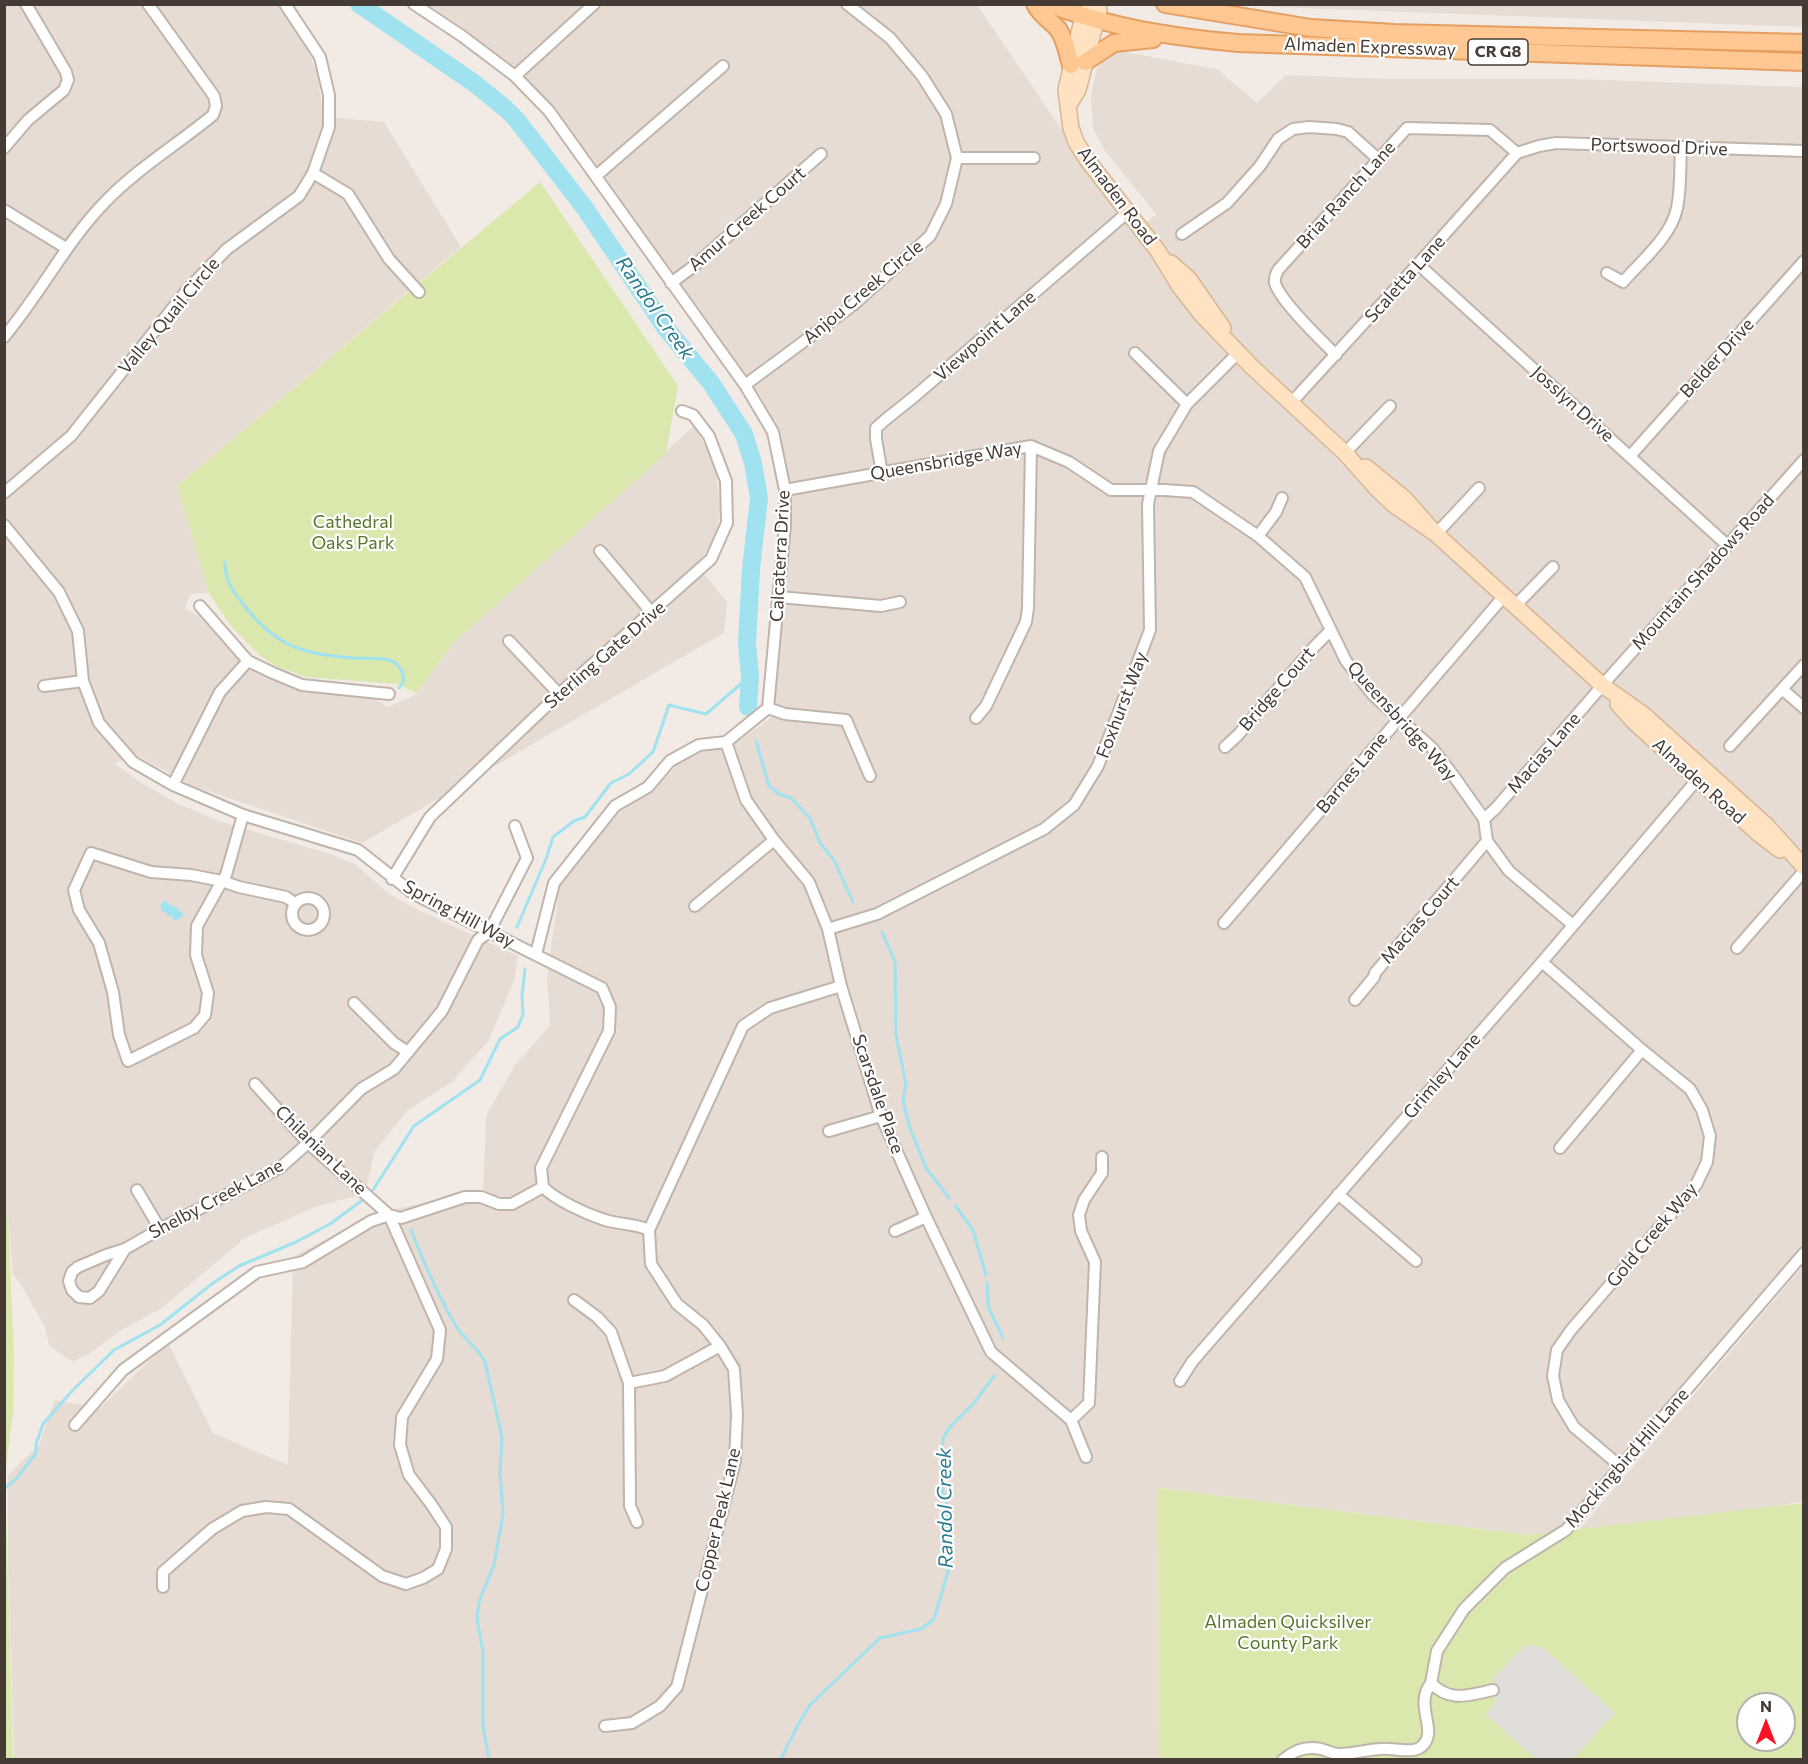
<!DOCTYPE html>
<style>
body{margin:0}
#map{position:relative;width:1808px;height:1764px;overflow:hidden;background:#f2ebe5;font-family:Commissioner,sans-serif}
canvas{display:block}
.frame{position:absolute;inset:0;border:6px solid #453b34;pointer-events:none}
.north{position:absolute;left:1736px;top:1692px;width:60px;height:60px;box-sizing:border-box;background:#fff;border:2px solid #b5b1ae;border-radius:50%;rotate:0deg;font-size:16px;font-weight:700;line-height:24px;text-align:center;color:#453b34}
.north::after{content:'';display:block;margin:auto;width:21px;height:27px;background:#fb1325;clip-path:polygon(50% 0,100% 100%,50% 72%,0 100%)}
</style>
<div id="map">
<canvas width="1808" height="1764"></canvas>
<div class="frame"></div>
<div class="north">N</div>
</div>
<script>
const ctx = document.querySelector('canvas').getContext('2d');
ctx.lineJoin = 'round';
function fillPath(path, color) { ctx.fillStyle = color; ctx.fill(path, 'evenodd'); }
function stroke(path, color, width, dash) { ctx.strokeStyle = color; ctx.lineWidth = width; ctx.lineCap = dash ? 'butt' : 'round'; ctx.setLineDash(dash || []); ctx.stroke(path); }
function drawText(font, color, halo, rows, align = 'center') {
  ctx.font = font + ' Commissioner,sans-serif'; ctx.lineWidth = 4.5; ctx.setLineDash([]); ctx.textBaseline = 'middle'; ctx.strokeStyle = halo; ctx.fillStyle = color; for (const [text, x, y, turn = 0] of rows) {
    ctx.save(); ctx.translate(x, y); ctx.rotate((+turn || 0) * Math.PI / 180); ctx.textAlign = isNaN(turn) ? turn : align; if (halo) ctx.strokeText(text, 0, 0); ctx.fillText(text, 0, 0); ctx.restore();
  }
}
const residential = new Path2D(`
 M1803 4V27L1274 7 1262 5Z
 M4 5H278L303 39 317 72 323 117 384 122 461 247 177 486 209 593 190 594 185 609 208 620 257 671 305 691 374 698 388 707 417 694 453 643 694 426 706 448 716 473 720 507 717 534 697 565 727 602 724 633 362 843 193 786 138 756 114 763 140 782 176 803 222 822 330 854 355 864 388 893 412 907 518 956 515 978 489 1040 452 1082 408 1110 374 1152 367 1187 360 1195 315 1207 245 1238 162 1308 120 1331 89 1354 72 1362 49 1346 45 1327 21 1285 13 1274 8 1216H5Z
 M429 5H977L1133 234 1156 214 1105 151 1093 128 1091 96 1097 68 1106 58 1114 53 1125 52 1217 69 1257 103 1286 75 1390 79H1574L1803 87V1244L1555 1532 1528 1535 1158 1488 1159 1759 14 1760 8 1565V1475L39 1445 55 1400 100 1408 168 1343 213 1433 288 1465 293 1257 371 1214 483 1191 486 1116 515 1065 550 1025 547 976 560 885 613 816 651 793 684 758 707 747 738 741 771 718 779 659 792 509 778 434 760 395 586 151 539 91 459 25Z
 M1803 1266V1502L1791 1503 1715 1524 1580 1529Z`);
const green = new Path2D(`
 M540 182 678 386 666 453 453 643 417 693 397 684 306 677 278 667 259 655 231 626 209 593 177 486Z
 M4 1216H8L14 1359 13 1412 5 1475 13 1760 4 1759Z
 M1158 1488 1528 1535 1803 1503V1759H1159ZM1748 1704H1784V1740H1748Z`);
const parking = new Path2D(`
 M1537 1645 1548 1652 1615 1713 1572 1760 1536 1759 1485 1714 1496 1702 1493 1690V1679L1523 1647Z`);
const water = new Path2D(`
 M165 900 171 906 172 905 176 908 177 907 184 915 176 921 170 915 169 916 164 911 162 912 161 910 162 908 160 905Z`);
const stream = new Path2D(`
 M225 562C224 579 233 591 242 603 275 646 301 654 352 658 364 659 379 657 389 660 401 664 409 679 399 688
 M756 741 769 786 779 794 791 798 810 818 820 843 834 860 853 902
 M517 927 546 859 553 837 574 821 585 817 611 783 629 774 653 752 669 705 706 714 750 676
 M882 932 895 961 896 1036 906 1084 903 1101 910 1128 926 1168 949 1198
 M373 1190 414 1126 480 1080 500 1039 518 1027 523 1015 522 995 525 969
 M955 1205 973 1230 986 1275
 M411 1230C424 1263 438 1296 456 1326 464 1340 478 1347 485 1362L502 1437 500 1473 503 1514 494 1565 479 1602 477 1619 483 1652V1726L489 1760
 M987 1283 988 1306 1003 1338
 M4 1489 17 1478 36 1453V1444L43 1424 72 1391 114 1350 160 1325 213 1283 239 1266 296 1242 330 1224 364 1199
 M780 1760C791 1741 798 1721 811 1704L880 1638 921 1629 934 1619 948 1572 947 1506 943 1493 941 1464 943 1439 949 1428 974 1403 994 1376`);
const river = new Path2D(`
 M359 4 474 83 506 109 516 119 584 207 665 327 711 383 744 434 753 463 759 498 751 569 747 644 750 676 748 707`);
const street = new Path2D(`
 M414 4 462 36 515 76 549 111 745 385 773 432 785 490V525L768 708 726 742 699 745 670 761 648 787 615 806 554 883 536 954
 M515 76 594 4
 M4 148 28 120 64 90 68 80 66 72 26 4
 M1517 153 1539 146 1556 143 1804 151
 M957 158H1034
 M313 173 348 194 389 259 419 292
 M596 176 723 66
 M4 210 66 248
 M1182 234 1227 203 1260 166 1278 139 1293 129 1309 127 1337 129 1348 132 1378 159
 M1418 264 1727 545
 M1607 273 1623 282C1642 260 1671 237 1677 208 1681 189 1680 167 1681 147
 M671 283 694 266 821 154
 M4 337C41 293 66 242 106 201 138 168 178 144 213 115L216 106 214 96 148 4
 M1135 353 1187 404
 M1336 355C1322 341 1280 301 1275 283 1274 278 1276 274 1278 270L1407 128 1490 130 1517 153
 M745 385 853 305 930 236 946 204 957 158 946 114 922 76 890 38 847 4
 M1291 403 1418 264 1517 153
 M1345 453 1390 406
 M1631 455 1804 261
 M882 473 876 439V428L885 420 915 396 1128 212
 M785 490 1031 446 1069 462 1111 490H1164L1193 492 1258 536 1305 577 1346 661 1373 695 1432 748 1453 775 1484 819 1487 841 1509 871 1573 925
 M4 493 71 436 187 290 227 249 299 196 313 173 329 127V95L320 57 285 4
 M4 525 59 592 78 631 83 681 99 723 133 762 173 785 243 815 358 850 414 894 602 988 610 1007 609 1031 541 1168 543 1187C556 1200 584 1213 602 1219 618 1225 634 1223 649 1230
 M1436 534 1479 488
 M1258 536 1276 512 1282 498
 M600 551 652 613
 M779 597 881 606 900 602
 M200 606 248 661 273 673 302 685 389 694
 M1515 606 1553 567
 M509 641 559 694
 M44 686 83 681
 M1782 689 1804 708
 M768 708 785 714 846 720 870 776
 M976 718 986 706 1026 622 1028 608 1031 446
 M726 742 746 800 774 840 809 882 828 929 841 986 881 1116 926 1217 991 1352 1071 1420 1086 1457
 M1730 746 1804 665
 M1225 747 1238 735 1314 647 1330 631
 M173 785 220 692 248 661
 M243 815 226 875 222 881 197 926 196 955 208 993 205 1015 194 1028 128 1061 119 1035 113 992 99 943 79 910 74 890 91 853 151 872 191 875 222 881 239 887 286 897 296 904
 M1484 819 1496 808 1615 671 1804 460
 M392 879 430 817 559 694 711 559 727 523 726 481 709 436 693 415 682 411
 M292 914a16 16 0 1 1 32 0a16 16 0 1 1-32 0Z
 M695 906 774 840
 M1224 923 1504 596
 M828 929 877 914 1044 829 1074 805 1098 766 1150 630 1148 504 1159 451 1187 404 1239 352
 M1737 948 1804 871
 M1542 962 1642 1050 1690 1089 1702 1110 1710 1136 1707 1162 1696 1185 1571 1330 1557 1350 1553 1376 1558 1400 1574 1427 1620 1466
 M1355 1000 1374 977 1375 973 1487 841
 M354 1003 394 1043 408 1052
 M829 1131 881 1116
 M1560 1148 1642 1050
 M137 1190 160 1229
 M1338 1194 1416 1261
 M895 1231 926 1217
 M125 1249 99 1291 90 1298 79 1297 72 1290 69 1281 72 1272 78 1267 106 1255 125 1249 160 1229 281 1167 308 1143 361 1089 394 1069 442 1011 478 940 489 932 527 858 515 826
 M574 1300 597 1317 611 1332 629 1383 630 1506 637 1522
 M1180 1381 1192 1362 1218 1332 1542 962 1702 774
 M629 1383 665 1376 720 1346
 M1071 1420 1089 1403 1095 1262 1081 1231 1079 1215 1084 1200 1102 1173V1157
 M75 1425 123 1370 257 1272 303 1262 371 1221 389 1215 401 1218 465 1197H481L499 1204H512L543 1187
 M163 1587V1572L212 1529 242 1511 266 1507 289 1509 382 1576 406 1584 423 1578 438 1569 446 1549V1527L431 1504 409 1475 400 1445 402 1417 437 1359 440 1330 389 1215 308 1143 255 1084
 M1493 1690C1469 1695 1450 1703 1431 1683L1437 1651 1464 1609 1505 1568 1566 1530 1804 1253
 M605 1726 632 1723 660 1706 677 1687 735 1461 737 1414 734 1369 720 1346 703 1325 677 1304 651 1264 649 1230 743 1026 770 1008 841 986
 M1283 1760C1294 1750 1307 1746 1321 1749 1328 1751 1333 1754 1339 1754 1353 1754 1366 1750 1380 1749 1393 1747 1415 1756 1424 1744 1437 1728 1414 1705 1431 1683`);
const secondary = new Path2D(`
 M1093 4 1083 16 1066 90 1071 128 1076 142 1088 161 1158 251 1180 287 1201 314 1252 367 1345 453 1378 490 1394 505 1436 534
 M1068 106 1078 90 1099 10
 M1171 263 1189 279 1223 328
 M1366 467 1404 498 1436 534 1602 685 1643 714 1767 826 1804 867
 M1618 704 1635 723 1760 835 1780 850`);
const primary = new Path2D(`
 M1035 4C1041 16 1050 20 1058 29 1066 40 1067 53 1071 65
 M1049 4C1111 28 1173 37 1238 43L1804 62
 M1165 4 1311 28 1394 33 1804 43
 M1085 62 1114 43 1153 39`);
const shields = [
 [1498,52,60]
];
const shieldNames = [
 ["CR G8",1498,52]
];
const streetNames = [
 ["Almaden Expressway",1370,47,2],
 ["Portswood Drive",1659,147,2],
 ["Briar Ranch Lane",1346,195,-48],
 ["Almaden Road",1117,196,53],
 ["Amur Creek Court",747,219,-41],
 ["Scaletta Lane",1405,279,-48],
 ["Anjou Creek Circle",863,292,-40],
 ["Valley Quail Circle",169,316,-50],
 ["Viewpoint Lane",985,336,-41],
 ["Belder Drive",1717,358,-48],
 ["Josslyn Drive",1573,404,42],
 ["Queensbridge Way",946,461,-10],
 ["Calcaterra Drive",780,556,-87],
 ["Mountain Shadows Road",1703,572,-48],
 ["Sterling Gate Drive",605,655,-41],
 ["Bridge Court",1277,689,-49],
 ["Foxhurst Way",1122,705,-69],
 ["Queensbridge Way",1402,721,48],
 ["Macias Lane",1544,753,-49],
 ["Barnes Lane",1352,773,-50],
 ["Almaden Road",1699,781,42],
 ["Spring Hill Way",459,914,28],
 ["Macias Court",1420,920,-49],
 ["Grimley Lane",1442,1076,-49],
 ["Scarsdale Place",878,1094,71],
 ["Chilanian Lane",321,1150,44],
 ["Shelby Creek Lane",216,1199,-28],
 ["Gold Creek Way",1652,1235,-50],
 ["Mockingbird Hill Lane",1627,1458,-49],
 ["Copper Peak Lane",718,1520,-77]
];
const parkNames = [
 ["Cathedral",353,522],
 ["Oaks Park",353,543],
 ["Almaden Quicksilver",1288,1622],
 ["County Park",1288,1643]
];
const waterNames = [
 ["Randol Creek",655,308,55],
 ["Randol Creek",945,1508,-91]
];
fillPath(residential, '#e6dcd3');
fillPath(green, '#dae7ad');
fillPath(parking, '#e0dcda');
fillPath(water, '#a0e2f0');
stroke(stream, '#a0e2f0', 3);
stroke(river, '#a0e2f0', 18);
stroke(street, '#c1b4aa', 14);
stroke(secondary, '#d6b696', 18);
stroke(primary, '#e49f61', 20);
stroke(street, '#fff', 10);
stroke(secondary, '#ffe2c2', 15);
stroke(primary, '#ffc791', 16);
for (const [x, y, w] of shields) { const box = new Path2D(); box.roundRect(x - w / 2, y - 13, w, 26, 4.5); ctx.fillStyle = '#fff'; ctx.fill(box); stroke(box, '#453b34', 1.5); }
drawText('bold 16px', '#453b34', null, shieldNames);
drawText('18px', '#453b34', '#fff', streetNames);
drawText('18px', '#577628', '#fff', parkNames);
drawText('italic 20px', '#277c91', '#fff', waterNames);
</script>
